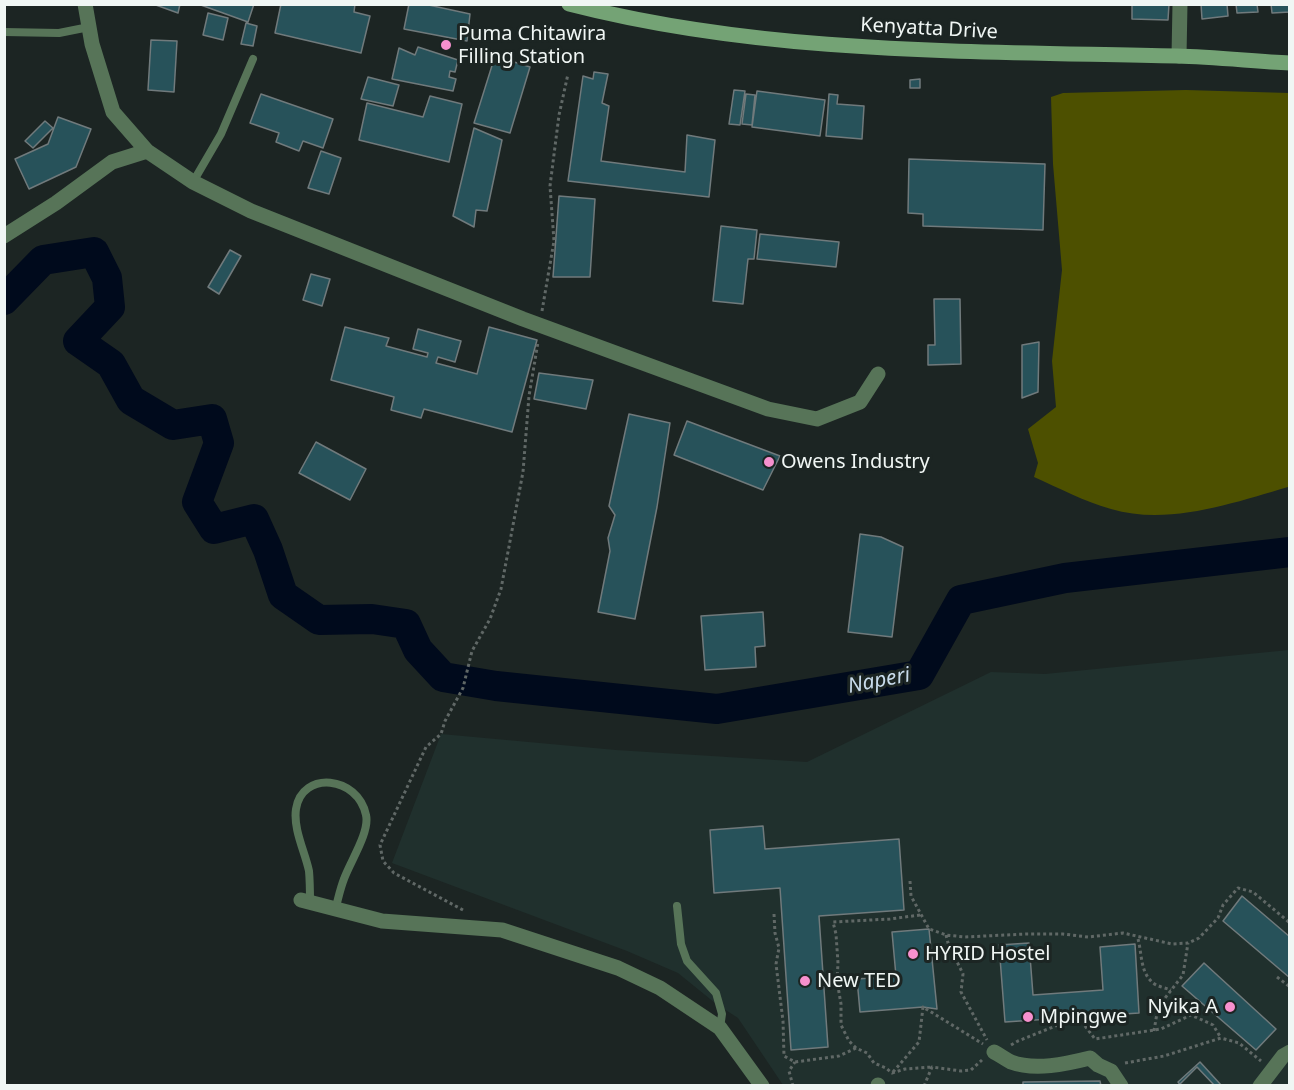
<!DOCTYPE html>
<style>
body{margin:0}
#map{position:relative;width:1294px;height:1090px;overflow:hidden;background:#1c2523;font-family:"Noto Sans",sans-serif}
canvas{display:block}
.frame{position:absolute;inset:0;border:6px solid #f0f6f4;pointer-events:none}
</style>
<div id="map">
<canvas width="1294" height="1090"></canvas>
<div class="frame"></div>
</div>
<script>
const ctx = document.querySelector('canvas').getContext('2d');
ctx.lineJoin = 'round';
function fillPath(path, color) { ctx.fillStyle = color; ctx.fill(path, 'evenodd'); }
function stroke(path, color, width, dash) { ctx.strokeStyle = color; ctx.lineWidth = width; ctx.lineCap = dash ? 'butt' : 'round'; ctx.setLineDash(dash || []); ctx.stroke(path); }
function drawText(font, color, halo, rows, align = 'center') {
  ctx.font = font + ' "Noto Sans",sans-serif'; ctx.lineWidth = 6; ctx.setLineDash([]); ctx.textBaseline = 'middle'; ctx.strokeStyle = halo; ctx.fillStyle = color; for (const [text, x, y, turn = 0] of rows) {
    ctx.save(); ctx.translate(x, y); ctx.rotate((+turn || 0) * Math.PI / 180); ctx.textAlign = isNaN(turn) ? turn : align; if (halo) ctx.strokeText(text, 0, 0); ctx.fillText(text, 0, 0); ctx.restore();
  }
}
const built = new Path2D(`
 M1289 650V1085H783L738 1018 715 1003 678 973 627 951 392 863 441 734 616 750 807 762 991 672 1045 674Z`);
const green = new Path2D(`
 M1186 90 1289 93V484L1288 487C1233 503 1168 526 1111 509 1085 502 1059 488 1034 477L1038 463 1028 429 1056 407 1052 361 1062 270 1053 164 1051 97 1063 93Z`);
const river = new Path2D(`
 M4 300 43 260 94 252 107 278 110 307 78 341 111 364 131 400 173 425 212 419 219 443 197 502 214 529 254 519 268 550 283 595 319 620 372 619 406 624 418 650 443 677 496 686 717 709 919 675 961 600 1065 578 1290 552`);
const building = new Path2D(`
 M153 4H180L178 13Z
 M198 4H254L248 22Z
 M281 4H355L354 12 370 16 361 53 275 33Z
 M409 4H424L470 14 467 41 404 29Z
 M1132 4H1169L1168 20 1132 19Z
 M1201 4H1227L1228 16 1202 19Z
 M1236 4H1257L1258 12 1237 13Z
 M1271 4H1290V12L1272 13Z
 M208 13 228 18 223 40 203 35Z
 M246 23 257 26 253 46 241 44Z
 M151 40 177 41 174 92 148 90Z
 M418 47 458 60 455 72 450 71 449 77 456 79 453 91 392 79 399 48 415 55Z
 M495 56 530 67 510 133 474 123Z
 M594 72 608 74 602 103 609 106 601 161 685 172 687 135 715 140 709 197 568 181 583 76 593 79Z
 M368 77 399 85 393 106 361 99Z
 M920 79V88H910V80Z
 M734 90 745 91 740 125 729 124Z
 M757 91 825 100 820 136 752 127Z
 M261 94 333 119 323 148 303 141 299 151 276 142 279 133 250 123Z
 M746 94 755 95 752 125 742 124Z
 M829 94 838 95 837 104 864 106 862 139 826 136Z
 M430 96 462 104 449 162 359 140 367 103 423 117Z
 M58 117 91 129 76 167 29 189 15 159 48 144Z
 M45 121 53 128 33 148 25 141Z
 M474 128 502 140 487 211 476 210 474 227 453 216Z
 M321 151 341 158 329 194 308 188Z
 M909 159 1045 164 1043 230 923 226V214L908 213Z
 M559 196 595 199 590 277H553Z
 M721 226 757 230 754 259H748L743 304 713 301Z
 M760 234 839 242 836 267 757 259Z
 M230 250 241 256 219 294 208 287Z
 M311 274 330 279 322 306 303 300Z
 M934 299H960L961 364 928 365V345H935Z
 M345 327 389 338 386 346 427 357 428 353 413 349 418 329 461 341 455 362 438 357 436 363 477 374 489 327 537 340 512 432 424 409 421 418 391 410 394 397 331 380Z
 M1039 342 1038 392 1022 398V345Z
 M539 373 593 380 586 409 534 399Z
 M629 414 670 423 657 507 635 619 598 612 610 551 608 538 615 515 609 506Z
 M687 421 780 456 763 490 674 455Z
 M316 442 366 469 350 500 299 473Z
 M860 534 881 537 903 547 892 637 848 632Z
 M763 612 765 646 755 647 756 667 705 670 701 616Z
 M763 826 765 849 899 839 904 910 819 916 828 1047 791 1050 780 888 714 893 710 830Z
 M1242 896 1290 937V978L1223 921Z
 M929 929 937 1009 923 1007 860 1012 857 979 896 976 892 932Z
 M1029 943 1033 995 1103 990 1100 947 1135 944 1139 1013 1005 1022 999 945Z
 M1204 963 1276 1029 1256 1050 1182 986Z
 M1200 1062 1222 1086H1181L1178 1082Z
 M1197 1067 1215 1086H1178Z
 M1100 1081 1101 1086H1023V1082Z`);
const path = new Path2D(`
 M542 311 554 241 550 186 559 115 568 74
 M910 881 911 896 929 929 946 935 965 937 1026 934H1063L1088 937 1123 933 1172 944 1188 943 1199 938 1218 918 1223 905 1238 888 1253 892 1290 923
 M463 910 394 873 383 861 380 845 426 747 441 734 445 721 463 688 472 651 490 619 501 589 523 472 529 396 538 342
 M774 914 775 933 779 948 776 964 783 1021 784 1056 795 1062 839 1056 856 1048
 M920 915 890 919 833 922 836 934 838 963 837 981 841 1004V1025L849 1041 856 1048 867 1053 874 1063 886 1068 892 1073 905 1069 932 1067
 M946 935 948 943 963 974 961 992 987 1040
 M1138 939C1142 953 1140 971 1152 982 1156 986 1165 988 1171 990
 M1277 977 1290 987
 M1154 1031 1158 1007 1183 975 1188 943
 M1011 1045 1018 1041 1078 1017 1095 1039 1161 1029 1191 1015 1213 1025 1221 1038
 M1125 1063 1164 1056 1221 1038 1239 1043 1261 1061
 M893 1072 919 1042 923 1007 983 1044
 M793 1086 789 1071 795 1062
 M924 1086 932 1067 961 1071 971 1070 982 1060`);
const lane = new Path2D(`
 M4 32 59 33 89 27
 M193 182 221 134 253 59
 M310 903C310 893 310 882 309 871 305 852 293 829 296 809 302 770 358 776 366 815 370 832 350 862 344 879 340 889 338 900 335 910
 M677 906 681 944 687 961 716 993 722 1014 720 1028`);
const street = new Path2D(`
 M85 4 92 44 113 112 147 151 193 182 251 211 523 319 768 409 817 419 860 402 878 374
 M1179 56 1180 4
 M4 236 56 203 112 162 147 151
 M301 900 382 921 502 930 618 968 660 988 720 1028 762 1086
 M994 1052C1000 1055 1005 1059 1011 1062 1035 1071 1066 1064 1090 1058L1098 1065 1111 1071 1121 1086
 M878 1085V1086
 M1260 1086 1283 1056 1290 1052`);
const secondary = new Path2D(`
 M569 4C767 55 973 51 1177 56 1214 57 1252 61 1290 63`);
const markers = [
 [446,45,6,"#f790ce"],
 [769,462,6,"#f790ce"],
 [913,954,6,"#f790ce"],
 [805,981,6,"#f790ce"],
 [1230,1007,6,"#f790ce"],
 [1028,1017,6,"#f790ce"]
];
const streetNames = [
 ["Kenyatta Drive",929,29,3]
];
const poiNames = [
 ["Puma Chitawira",458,34],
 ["Filling Station",458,57],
 ["Owens Industry",781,462],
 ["HYRID Hostel",925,954],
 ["New TED",817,981],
 ["Nyika A",1218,1007,"right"],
 ["Mpingwe",1040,1017]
];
const waterNames = [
 ["Naperi",879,681,-11]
];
fillPath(built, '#20302d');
fillPath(green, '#4d5000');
stroke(river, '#000a1c', 30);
fillPath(building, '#27525a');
stroke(building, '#707a7c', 1.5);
stroke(path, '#606866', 3, [3, 3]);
stroke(lane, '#577458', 8);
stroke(street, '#577458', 15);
stroke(secondary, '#74a375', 15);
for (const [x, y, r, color] of markers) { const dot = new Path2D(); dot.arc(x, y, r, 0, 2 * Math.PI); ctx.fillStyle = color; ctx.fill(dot); stroke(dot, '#1c2523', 2); }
drawText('20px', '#f0f6f4', '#1c2523', streetNames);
drawText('20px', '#f0f6f4', '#1c2523', poiNames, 'left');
drawText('italic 21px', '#c9dcec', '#1c2523', waterNames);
</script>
